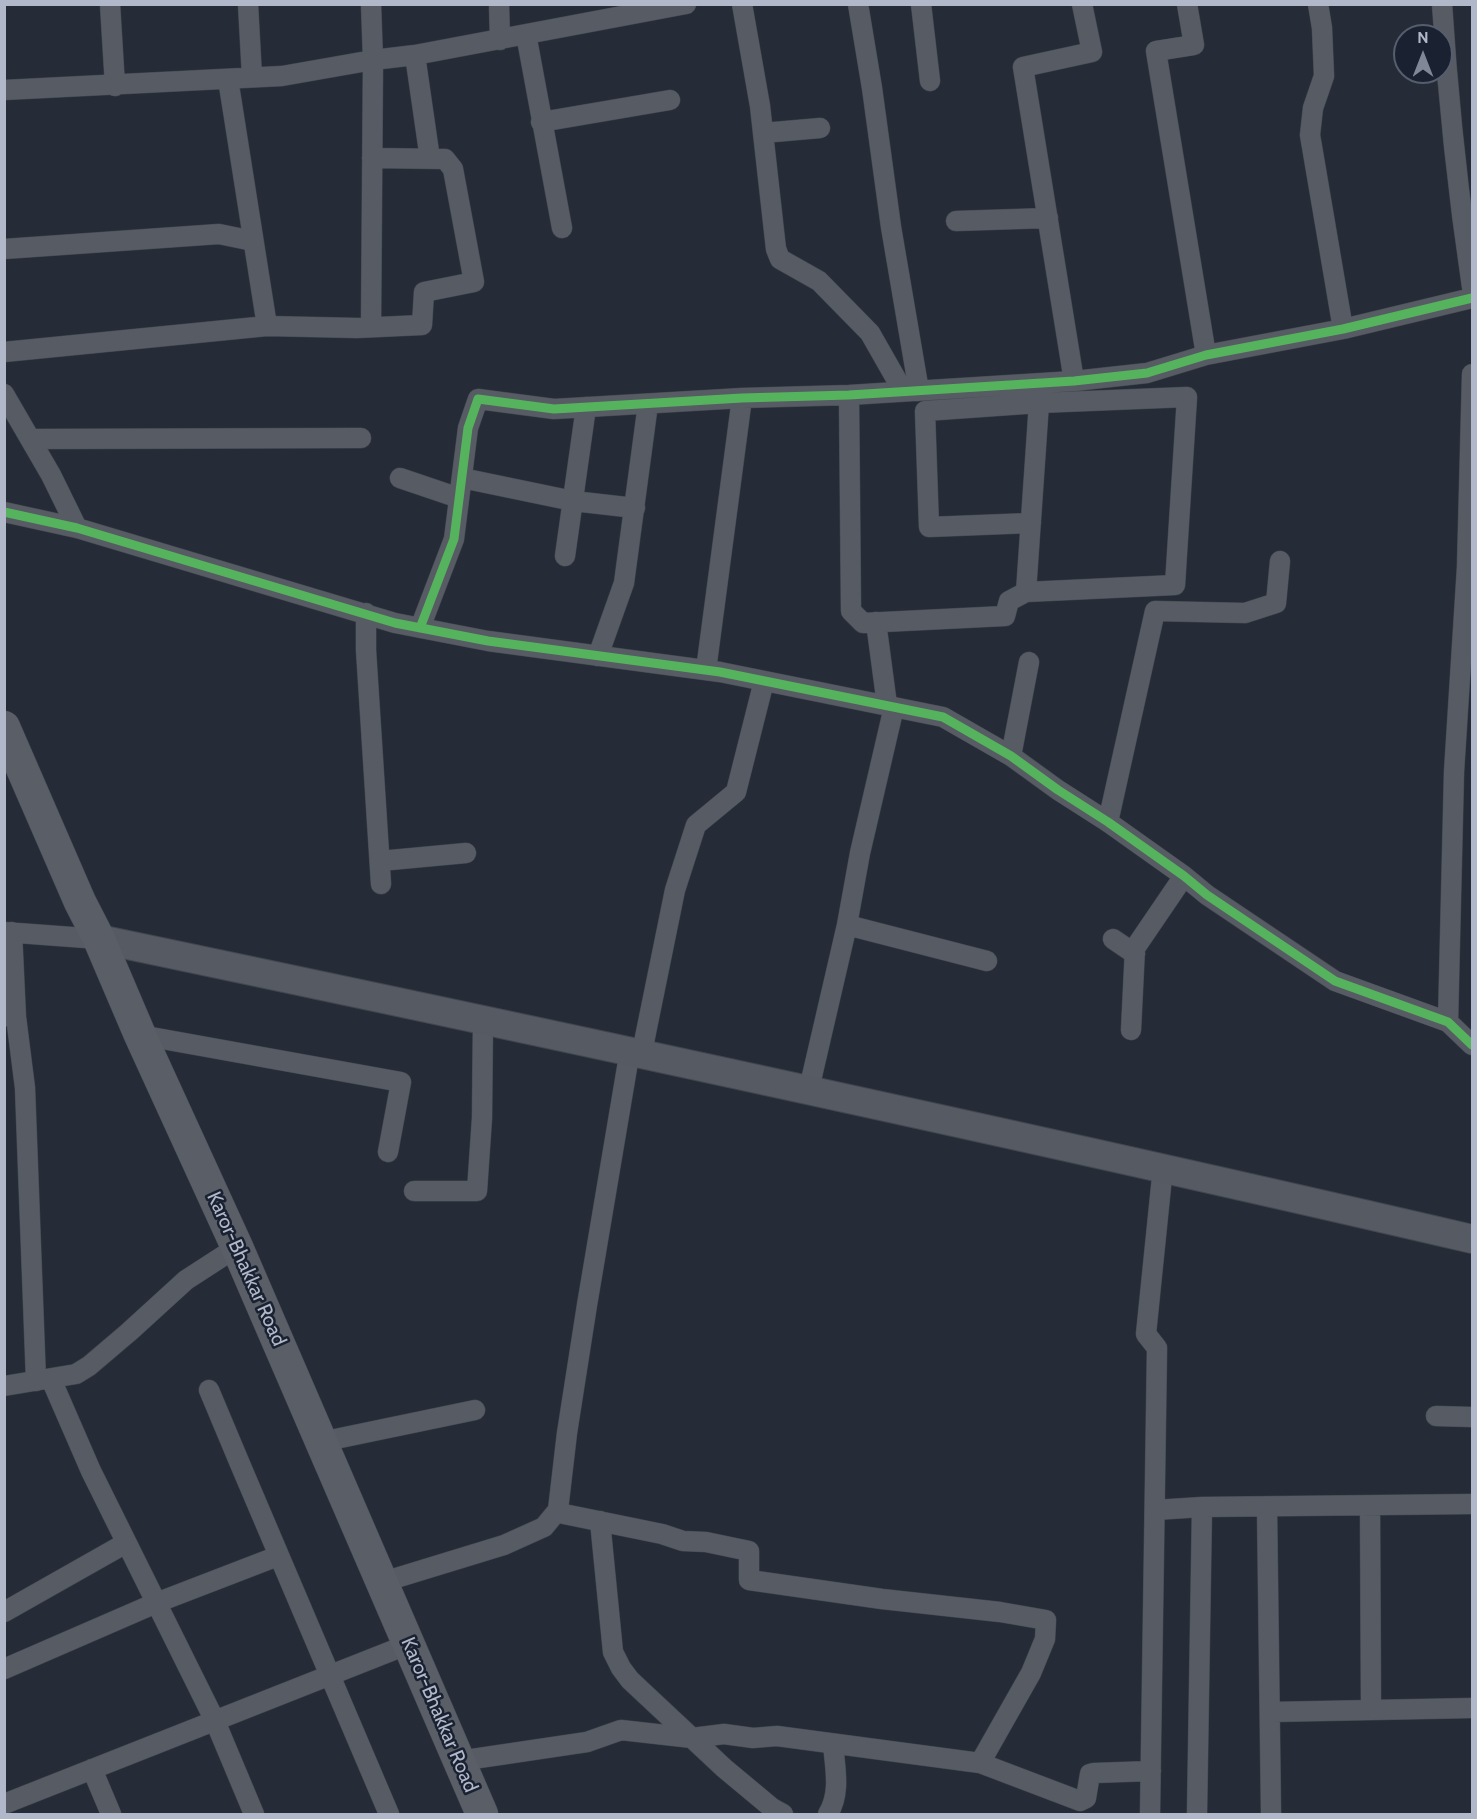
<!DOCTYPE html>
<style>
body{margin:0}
#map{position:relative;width:1477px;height:1819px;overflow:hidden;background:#262c37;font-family:Cabin,sans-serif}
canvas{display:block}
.frame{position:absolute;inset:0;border:6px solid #b0b8c9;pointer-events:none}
.north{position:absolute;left:1393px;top:24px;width:60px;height:60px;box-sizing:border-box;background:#1a2232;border:2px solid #565e6e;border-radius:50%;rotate:0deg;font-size:16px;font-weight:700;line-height:24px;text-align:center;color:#b0b8c9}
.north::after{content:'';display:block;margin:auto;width:21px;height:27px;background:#808796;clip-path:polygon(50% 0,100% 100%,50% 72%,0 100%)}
</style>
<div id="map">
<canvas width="1477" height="1819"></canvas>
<div class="frame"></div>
<div class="north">N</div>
</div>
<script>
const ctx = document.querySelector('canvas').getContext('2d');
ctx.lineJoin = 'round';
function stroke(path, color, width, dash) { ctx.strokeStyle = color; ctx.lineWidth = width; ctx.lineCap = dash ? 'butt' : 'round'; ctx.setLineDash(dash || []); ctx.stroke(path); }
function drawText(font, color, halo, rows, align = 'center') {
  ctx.font = font + ' Cabin,sans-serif'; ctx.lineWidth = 5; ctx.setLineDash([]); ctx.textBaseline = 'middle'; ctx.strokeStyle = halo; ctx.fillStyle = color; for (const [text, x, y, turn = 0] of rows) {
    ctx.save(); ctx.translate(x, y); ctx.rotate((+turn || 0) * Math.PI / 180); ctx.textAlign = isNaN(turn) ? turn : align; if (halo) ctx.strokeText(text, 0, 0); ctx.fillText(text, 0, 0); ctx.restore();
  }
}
const minor = new Path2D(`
 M110 4 115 86
 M248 4 252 77
 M371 4 373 60 371 327
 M499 4 500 40
 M742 4 760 106 776 249 780 259 819 281 870 333 903 391
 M858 4 872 88 891 227 919 391
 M921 4 930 81
 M1187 4 1194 45 1156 51 1206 355
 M1318 4 1322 28 1324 76 1313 108 1310 135 1343 329
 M1442 4C1448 99 1458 193 1472 287
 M526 34 562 228
 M415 55 430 159
 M228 79 267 326
 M4 90 282 76 373 60 415 55 686 4
 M541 122 670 100
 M763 133 820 128
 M956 221 1048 218
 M4 249 219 234 253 241
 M4 352 267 326 357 328 422 325 424 292 474 282 453 169 445 159 372 158
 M1074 381 1023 67 1092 52 1082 4
 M4 394 51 475 77 528
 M849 395 851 611 863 623 1005 616 1009 601 1026 592 1175 585 1187 397 1039 403 925 411 929 527 1031 523
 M30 439 361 438
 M400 478 459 498
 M462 478 573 501 635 508
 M4 512 77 528 395 623 488 641 720 672 943 717 1011 756 1058 790 1108 822 1184 876 1207 895 1335 981 1448 1022 1472 1045
 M565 556 586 407
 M1026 592 1039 403
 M366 613V650L381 884
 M876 622 887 705
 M420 628 454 539 468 428 478 399 554 409 742 398 849 395 1074 381 1147 373 1206 355 1343 329 1472 298
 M598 656 624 583 648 404
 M706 670 742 398
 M1011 756 1029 662
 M1108 822 1155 611 1245 613 1276 603 1280 561
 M380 861 466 853
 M847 925 987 961
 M4 932 99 939
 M1113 939 1135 954
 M4 1016 16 1017 12 932
 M16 1017 25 1088 36 1381
 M1448 1022 1454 772 1467 567 1472 374
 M1131 1030 1135 948 1184 876
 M140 1035 401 1082 388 1152
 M642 1052 675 890 696 825 736 792 764 681
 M809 1089 847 925 860 853 894 707
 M414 1191H477L482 1118 483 1019
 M51 1379 91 1471 215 1721 254 1814
 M4 1386 76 1374 89 1366 129 1332 186 1280 237 1247
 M209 1390C268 1532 330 1673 389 1814
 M1436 1416 1472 1417
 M321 1442 475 1410
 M1370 1506 1371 1710
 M1267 1507 1271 1814
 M558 1510 564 1514 662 1534 683 1541 706 1542 749 1551V1580L882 1599 1000 1612 1046 1620 1045 1639 1031 1673 980 1763
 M1155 1510 1202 1507 1472 1504
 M600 1521 613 1652 621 1668 630 1680 724 1768 772 1808 783 1814
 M383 1582 504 1545 544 1527 558 1510 567 1433 587 1305 630 1050
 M4 1612 126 1543
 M4 1669 156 1603 278 1556
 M1271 1712 1472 1708
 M459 1761 587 1742 621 1730 692 1738 724 1734 753 1738 777 1736 980 1763 1080 1801 1086 1798 1090 1774 1094 1773 1151 1771
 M92 1769 111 1814
 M4 1804 409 1644
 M828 1814C841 1793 835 1768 833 1744
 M1150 1814 1157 1348 1146 1334 1163 1167
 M1197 1814 1202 1507`);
const secondary = new Path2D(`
 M99 939C558 1035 1016 1133 1472 1239`);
const primary = new Path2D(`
 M4 727 80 902 99 939 140 1035 237 1247 482 1814`);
const cycleway = new Path2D(`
 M4 512 77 528 395 623 488 641 720 672 943 717 1011 756 1058 790 1108 822 1184 876 1207 895 1335 981 1448 1022 1472 1045
 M420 628 454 539 468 428 478 399 554 409 742 398 849 395 1074 381 1147 373 1206 355 1343 329 1472 298`);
const streetNames = [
 ["Karor-Bhakkar Road",246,1269,66],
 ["Karor-Bhakkar Road",439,1715,67]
];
stroke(minor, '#42464e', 21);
stroke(secondary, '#42464e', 30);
stroke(primary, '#444953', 33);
stroke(minor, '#575b64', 20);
stroke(secondary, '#565a63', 28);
stroke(primary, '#595e67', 32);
stroke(cycleway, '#56b35d', 9);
drawText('20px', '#b0b8c9', '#1a2232', streetNames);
</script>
